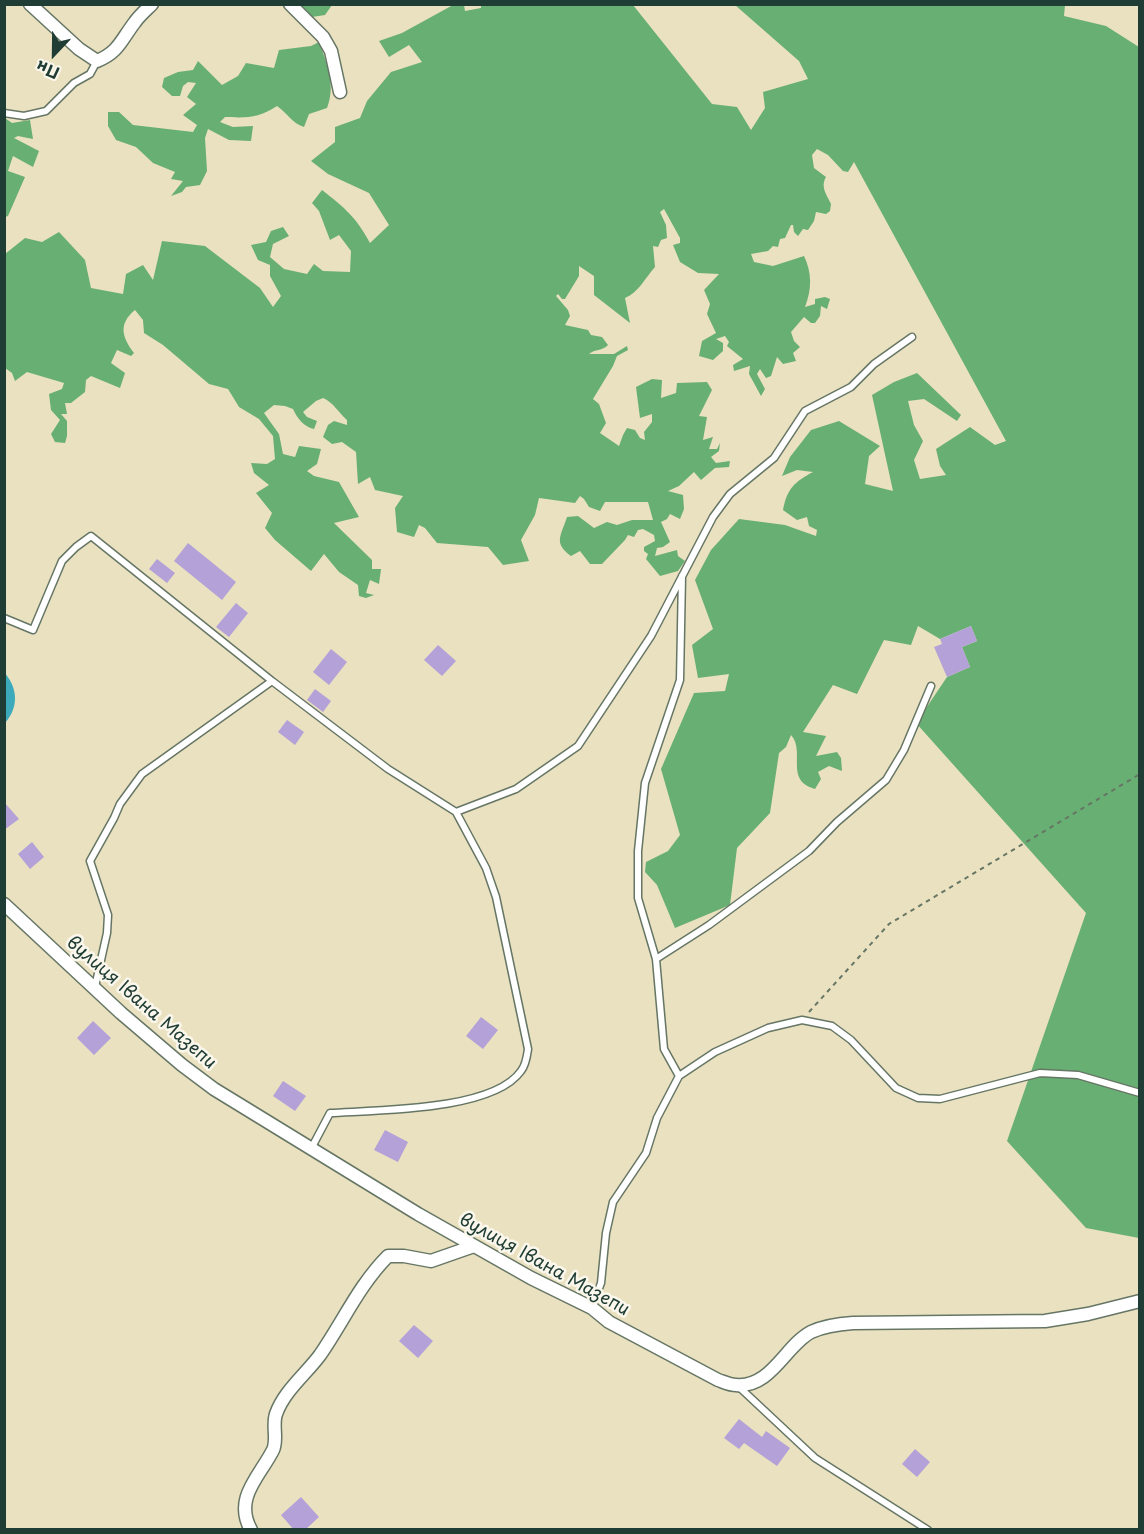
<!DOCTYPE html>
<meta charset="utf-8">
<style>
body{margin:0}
#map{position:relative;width:1144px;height:1534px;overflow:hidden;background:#eae1c0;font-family:"Playpen Sans",sans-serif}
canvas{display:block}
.frame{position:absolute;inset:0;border:6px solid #1f3d34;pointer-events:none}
.north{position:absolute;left:24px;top:24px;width:60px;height:60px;-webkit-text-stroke:4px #fbf7ec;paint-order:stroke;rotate:202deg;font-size:16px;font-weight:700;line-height:24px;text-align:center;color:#1f3d34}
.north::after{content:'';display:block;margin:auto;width:21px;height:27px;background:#1f3d34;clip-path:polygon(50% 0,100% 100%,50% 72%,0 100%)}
</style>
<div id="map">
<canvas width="1144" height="1534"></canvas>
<div class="frame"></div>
<div class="north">Пн</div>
</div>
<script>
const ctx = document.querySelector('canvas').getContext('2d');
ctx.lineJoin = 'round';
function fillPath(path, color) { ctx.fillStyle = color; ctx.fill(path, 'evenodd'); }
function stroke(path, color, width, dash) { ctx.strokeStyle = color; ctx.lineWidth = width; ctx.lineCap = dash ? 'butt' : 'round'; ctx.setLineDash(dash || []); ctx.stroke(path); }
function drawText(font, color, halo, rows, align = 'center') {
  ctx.font = font + ' "Playpen Sans",sans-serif'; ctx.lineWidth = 5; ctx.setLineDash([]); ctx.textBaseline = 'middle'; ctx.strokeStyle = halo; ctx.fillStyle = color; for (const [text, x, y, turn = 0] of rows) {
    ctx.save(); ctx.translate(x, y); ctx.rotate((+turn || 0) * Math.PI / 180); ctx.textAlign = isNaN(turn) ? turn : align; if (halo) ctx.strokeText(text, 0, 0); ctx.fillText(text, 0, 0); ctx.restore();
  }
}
const forest = new Path2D(`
 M481 4H605L610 6 611 5H633L712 104 737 107 751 130 765 108 763 92 808 79 799 61 735 5H1069H1065L1064 16 1106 26 1139 47V1238L1086 1228 1007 1141 1086 913 916 723 947 677 970 667 962 647 977 641 971 626 940 639 918 626 911 645 884 640 857 694 833 685 803 732 826 736 816 756 837 752 841 758 842 771 829 766 818 772 821 779 815 789C784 780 806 752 791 735L786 747 779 753 770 813 737 848 730 905 675 928 657 885 645 872 646 862 668 851 680 835 661 769 694 693 725 691 729 674 698 678 692 645 713 629 695 580 711 550 739 519 785 525 816 536 817 530 809 526 807 517 797 520 783 510C787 489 794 482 813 472L797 470 782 476 790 457 811 430 839 421 880 446 869 456 865 484 893 491 872 395 894 382 917 373 961 415 957 421 924 399 908 401 914 425 923 441 914 460 920 479 946 475 940 466 936 449 970 427 995 445 1006 441 854 162 848 172 843 171 828 155 817 149 812 155 814 168 826 177C820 187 827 195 831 204L830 211 826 214 816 212 814 221 808 230 803 229 798 236 794 232 793 225H791L785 238 780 239 778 247 773 246 768 251 751 254 754 262 773 266 804 256C812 273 812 289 805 307L815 304V299L825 297 830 299 827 309 821 306 820 316 815 323H811L804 317 791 332 794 341 800 347 793 353 796 361 783 364 777 357 771 376 766 378 760 369 757 374 765 389 761 396 749 374 750 366 734 371 733 365 743 359 727 346 729 342 725 336 716 339 723 343V351L713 360 699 356 702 341 716 333 707 314 710 304 704 290 719 274 698 273 680 262 673 245 680 243V238L664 209 660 212 666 225 667 238 661 240 658 247 653 246 655 267C645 278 639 292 625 298L630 323 594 295V276L579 266V276L565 299H562L558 294 556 296 568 310 570 316 565 325 588 330 591 335 602 337 608 345C602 351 595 349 589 354H614L627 346 628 350 617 356 613 366 593 399 599 404 606 423 600 433 619 446 623 435 627 428 635 430 640 438 645 440 644 432 652 422V414L640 418 636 387 652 379 662 380 661 398 676 393 677 383 707 382 712 390 699 416 707 417 703 440 713 437 709 449H717L720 443 719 451 711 457 716 463 730 461 729 467 715 468 701 480 694 472 679 486 668 491 683 495 684 509 680 519 670 514 667 519 661 522 670 542 663 547 657 548 655 556 677 550 678 556 685 561 678 571 660 576 646 559 648 554 644 551V547L655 541 654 535 643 529 638 530 634 537 628 535 625 540 602 564H590L580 551 571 556C553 543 561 536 567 517L578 516 594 528 607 522 617 525 632 520H653L648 502H605L600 511 589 507 584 499 580 496 575 503 539 498 535 515 521 540 529 561 503 565 488 547 437 543 425 528 419 525 414 537 397 532 395 508 403 496 375 490 370 477 358 484 356 452 342 442 332 444 323 437 328 425 334 421 347 425V420C339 413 333 402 323 398L316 401 303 412 307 417 317 421 314 429C304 427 297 418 293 409L285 406 274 405 264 413 279 434 283 454 295 457 299 446 321 449 317 464 307 471 314 476 339 482 359 517 334 523 372 560V569H381L379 584 370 580 366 593 374 595 366 598 359 596 358 585 339 572 324 554 311 571 275 540 265 528 272 513 256 493 269 485 254 473 251 463 267 464 275 459 273 436 259 419 239 407 228 389 209 384 163 345 144 333 143 320 135 310C118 324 122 337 134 353L131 356 117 350 111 363 125 373 120 388 91 376 86 380 85 392 71 403H65L67 414H61L67 421V436L65 443 55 442 51 434 60 420 51 410 49 394 62 389 64 383 27 372 15 381 12 373 5 368V254L25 238 42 242 59 232 85 260 91 288 123 294 126 274 143 265 153 280 162 241 205 246 260 288 273 307 281 296 270 276V265L258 260 251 245 266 242 271 231 283 227 289 236 273 244 270 257 284 269 307 274 314 264 323 271 350 272 351 251 339 235 330 240 319 211 312 203 322 190C345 208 356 217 370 243L389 225 369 193 328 174 311 161 335 142V127L360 118 367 101 391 72 422 62 409 45 389 57 379 41 402 33 453 5H464L465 11 481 8Z
 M299 5H332L325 15 312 17Z
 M319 42C327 64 336 85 327 108L309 114 304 127C292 123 288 114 277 106 258 118 248 118 225 117L220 122 233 127 253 126 251 141 229 140 208 129 205 138 207 171 200 185 186 187 182 192 171 196 183 181 171 179 175 172 153 163 136 147 116 140 108 126V112H119L133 125 193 132 197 125 183 115 196 104 187 97 196 83 188 82 183 86 180 96H172L162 87 164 78 178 72 193 70 198 61 222 85 238 76 246 63 274 68 279 50 311 46Z
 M5 118 12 123 30 120 33 139 18 136 14 138 39 151 33 167 13 156 8 171 25 177 8 216 5 217Z`);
const water = new Path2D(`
 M4 672C18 688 19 707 5 723Z`);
const building = new Path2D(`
 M188 543 236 582 222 600 174 561Z
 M157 559 175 573 167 583 149 569Z
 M236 603 248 613 229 637 216 627Z
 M971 626 977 641 962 647 970 667 947 677 934 647 942 644 940 639Z
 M438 645 456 661 442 676 424 660Z
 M331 649 347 662 329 685 313 672Z
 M315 689 331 701 323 712 307 700Z
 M287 720 304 732 295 745 278 732Z
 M4 802 19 819 4 830Z
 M32 842 44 857 30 869 18 854Z
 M481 1017 498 1030 483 1049 466 1036Z
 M93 1021 111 1038 94 1055 77 1038Z
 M283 1081 306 1096 295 1111 273 1096Z
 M385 1130 408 1142 398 1162 374 1150Z
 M414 1325 433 1341 418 1358 399 1341Z
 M739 1419 762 1437 766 1431 790 1448 777 1466 744 1443 739 1449 724 1438Z
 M915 1449 930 1462 917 1477 902 1464Z
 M301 1497 319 1517 305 1530H294L281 1515Z`);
const path = new Path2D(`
 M809 1012 889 924 1140 774`);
const service = new Path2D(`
 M4 113 24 116 46 111 74 83 90 74 97 61
 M4 618 33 630 62 561 76 547 91 536 272 681 142 774 120 804 114 818 90 861 108 915 107 933 95 987
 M272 681 388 769 456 812 486 868 496 897 528 1049C527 1056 526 1065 521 1071 493 1111 377 1110 330 1113L312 1147
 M456 812 516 789 578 746 651 636 713 517 730 494 774 458 805 411 851 387 874 364 912 337
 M656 959 709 925 809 851 837 822 886 780 904 750 931 686
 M679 1076 715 1052 768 1028 802 1020 832 1026 851 1040 896 1088 918 1098 940 1099 1040 1073 1078 1075 1140 1093
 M592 1307 601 1283 606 1233 613 1202 646 1153 657 1118 679 1076 664 1049 656 959 638 898V851L645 783 680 680 682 576
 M738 1386 815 1458 928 1530`);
const minor = new Path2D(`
 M30 4 79 49 97 61C119 52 121 40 135 22 139 16 146 10 152 4
 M290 4 323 37 331 51 340 92
 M4 904 121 1013 182 1065 214 1089 418 1214 531 1278 592 1308 609 1322 718 1380C724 1382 730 1385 736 1385 771 1388 785 1346 811 1332 824 1326 838 1324 853 1323L1045 1321 1088 1314 1140 1301
 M251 1530C233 1498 260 1476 273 1450 278 1440 272 1425 276 1414 284 1391 306 1374 320 1355 343 1322 359 1285 388 1256H404L431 1261 474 1246`);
const streetNames = [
 ["вулиця Івана Мазепи",141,1003,41],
 ["вулиця Івана Мазепи",544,1265,29]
];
fillPath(forest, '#68af74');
fillPath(water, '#3daabc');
fillPath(building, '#b3a1d8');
stroke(service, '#667665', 9);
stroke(minor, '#667665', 15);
stroke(path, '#667665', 2, [4.5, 4.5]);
stroke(service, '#fff', 6);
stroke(minor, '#fff', 12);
drawText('18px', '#1f3d34', '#fbf7ec', streetNames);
</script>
